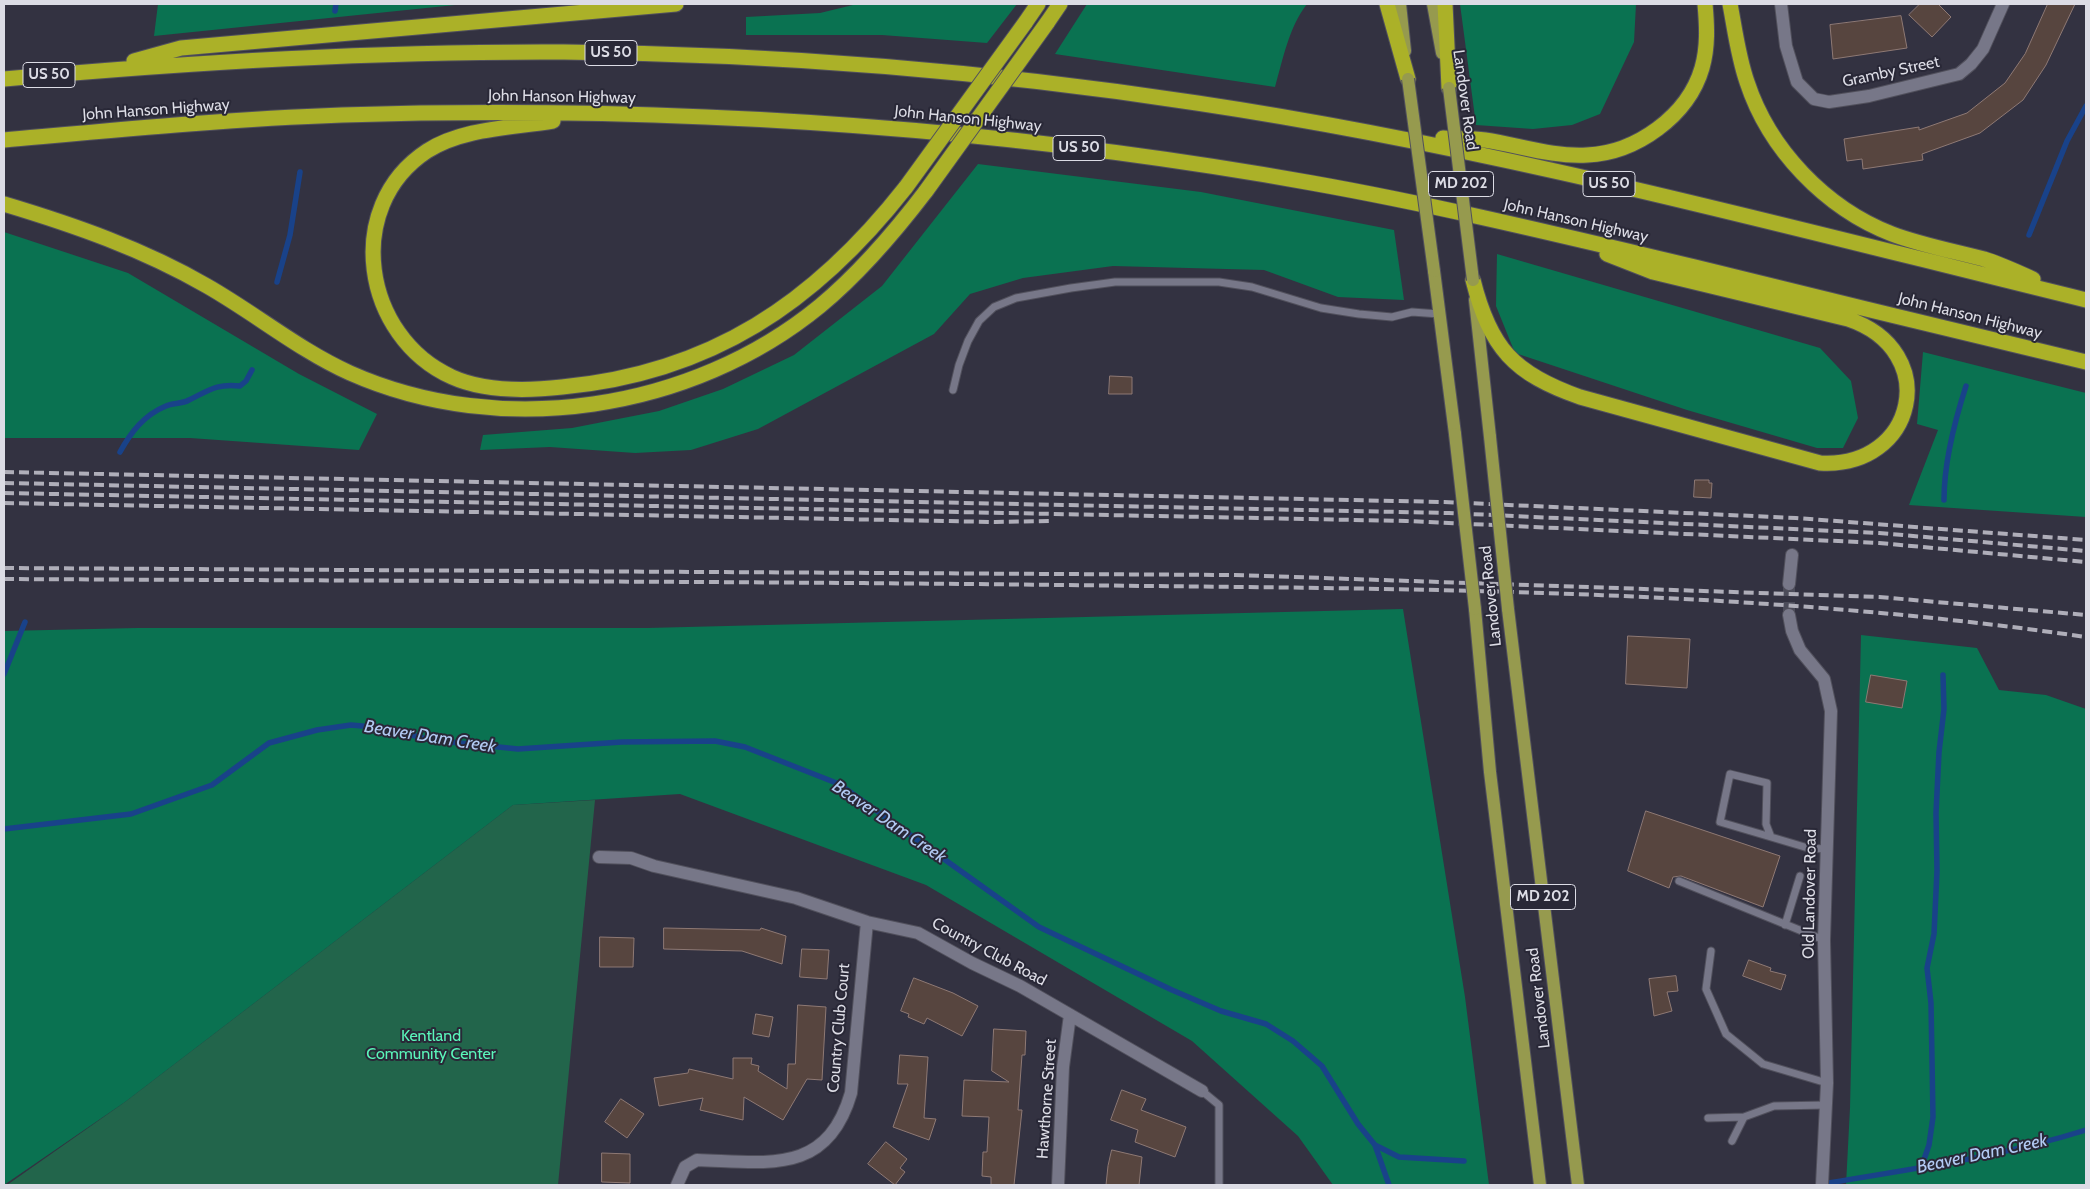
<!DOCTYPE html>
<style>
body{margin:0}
#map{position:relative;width:2090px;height:1189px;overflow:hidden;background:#333241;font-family:Cabin,sans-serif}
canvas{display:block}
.frame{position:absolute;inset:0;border:5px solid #dcdce5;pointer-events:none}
</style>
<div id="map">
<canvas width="2090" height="1189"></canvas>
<div class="frame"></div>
</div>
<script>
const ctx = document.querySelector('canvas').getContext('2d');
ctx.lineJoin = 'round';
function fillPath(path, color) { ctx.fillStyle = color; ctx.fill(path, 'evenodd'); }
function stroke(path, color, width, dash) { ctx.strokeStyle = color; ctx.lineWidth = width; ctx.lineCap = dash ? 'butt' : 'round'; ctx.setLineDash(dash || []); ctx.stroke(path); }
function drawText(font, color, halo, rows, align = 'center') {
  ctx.font = font + ' Cabin,sans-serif'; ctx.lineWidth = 4; ctx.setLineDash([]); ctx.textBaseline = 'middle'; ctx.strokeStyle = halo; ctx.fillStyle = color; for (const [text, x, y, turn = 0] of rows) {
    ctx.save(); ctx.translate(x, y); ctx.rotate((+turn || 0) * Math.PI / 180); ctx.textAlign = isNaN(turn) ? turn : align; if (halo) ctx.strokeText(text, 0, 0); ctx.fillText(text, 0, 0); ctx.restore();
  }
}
const green = new Path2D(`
 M595 800 558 1185H7L125 1102 513 805Z`);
const forest = new Path2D(`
 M158 4H465L154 36Z
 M857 4H1017L987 43 882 35H746V17L820 13Z
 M1087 4H1307C1289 27 1283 59 1275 87L1055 54Z
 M1460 4H1636L1634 42 1600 114 1572 125 1533 129 1476 125Z
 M978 164 1201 192 1394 230 1404 300 1338 297 1264 270 1113 266 1023 278 970 294 934 334 758 429 691 450 635 453 550 447 480 450 483 435 572 428 659 411 723 389 794 355 882 286Z
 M4 232 128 273 299 374 377 414 359 450 190 438H4Z
 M1497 254 1820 348 1851 381 1858 418 1843 448H1817L1687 410 1515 353 1496 306Z
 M1923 352 2086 393V517L1909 505 1938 430 1917 424Z
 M1403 609 1465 997 1489 1185H1333L1298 1136 1192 1041 926 885 680 794 513 805 125 1102 4 1185V631L137 628H647Z
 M1861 635 1977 648 1999 690 2046 695 2086 709V1185H1846L1850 1108Z`);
const stream = new Path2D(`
 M335 11 336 4
 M2029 235 2067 141 2086 106
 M277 282 290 235 300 172
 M120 452C131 432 144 415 166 406 173 403 182 404 189 400 208 391 217 383 240 386L246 381 252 370
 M1944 500C1944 465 1955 420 1966 386
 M4 674 25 622
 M4 829 131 814 212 785 269 743 317 730 351 725 384 728 431 740 518 749 622 742 715 741 745 747 839 784 1039 927 1172 990 1221 1011 1266 1024 1293 1041 1322 1066 1358 1124 1375 1145 1399 1157 1464 1161
 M1375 1145 1389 1185
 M1921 1168 1929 1145 1933 1117 1931 1003 1927 968 1934 934 1937 871 1936 813 1939 752 1944 709 1943 675
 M1822 1184C1911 1169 2000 1157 2086 1130`);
const building = new Path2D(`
 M1920 4H1938L1951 17 1932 37 1909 15Z
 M2048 4H2075L2046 65 2023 100 1980 133 1922 154 1923 160 1863 169 1862 159 1847 161 1844 139 1919 127V130L1967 113 2005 83 2025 54Z
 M1901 16 1907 48 1833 59 1830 25Z
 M1110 376 1132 377V394H1109Z
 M1695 480H1709V483H1712L1711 498 1694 497Z
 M1628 636 1690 639 1687 688 1626 684Z
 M1871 675 1907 681 1902 708 1866 702Z
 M1646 811 1780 856 1763 907 1681 876 1673 877 1669 888 1628 871Z
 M664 928 760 930 761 928 786 936 782 964 742 951 664 949Z
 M600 937 634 938 633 967H600Z
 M802 949 829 950 827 979 800 977Z
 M1749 960 1771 968 1770 971 1786 975 1781 990 1743 976Z
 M1676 976 1678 991 1667 992 1672 1011 1654 1016 1649 979Z
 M914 978 953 993 978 1006 962 1036 927 1018 924 1024 908 1017 909 1014 901 1011Z
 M798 1005 826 1007 822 1080 807 1079 783 1120 744 1097 743 1120 700 1110 703 1098 659 1106 654 1078 688 1073 689 1069 733 1079V1058H752L751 1064 759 1066 758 1071 787 1089 788 1064H795Z
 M756 1014 773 1017 769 1037 753 1034Z
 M994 1029 1026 1031 1025 1055H1022L1018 1110H1022L1014 1185H991V1177L982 1176 983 1152H987L989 1117 962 1116 964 1080 1009 1082 992 1071Z
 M900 1055 928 1057 924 1118 936 1119 929 1140 893 1127 908 1084H898Z
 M1122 1090 1146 1099 1141 1110 1186 1127 1175 1157 1135 1142 1138 1130 1111 1120Z
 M621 1099 644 1114 627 1138 605 1122Z
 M886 1142 907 1159 900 1168 905 1172 895 1185 868 1164Z
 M1112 1150 1142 1157 1139 1185H1106L1108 1166Z
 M602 1153 630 1154V1183L602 1182Z`);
const minorTunnel = new Path2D(`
 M1789 584V615`);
const service = new Path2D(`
 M953 390 959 365 968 341 979 321 994 307 1016 298 1071 288 1115 282H1219L1252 287 1321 308 1359 314 1392 317 1412 312 1439 314
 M1771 837 1720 822 1730 774 1767 783 1766 824 1771 837 1808 848 1827 849
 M1679 881 1824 940
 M1785 925 1800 876
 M1711 951 1706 989 1726 1034 1763 1064 1827 1083
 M1202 1091 1219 1105V1185
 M1708 1118 1744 1117
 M1732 1141 1744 1117 1774 1106 1827 1105`);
const minor = new Path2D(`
 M1781 4 1786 46 1797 82 1814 99 1829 102 1869 96 1959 74 1971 64 1983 49 2003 4
 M1789 584 1792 555
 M1789 615 1792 631 1800 650 1824 679 1831 711 1824 940 1827 1083 1822 1185
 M599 857 631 858 654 866 796 898 867 922 918 933 972 963 1020 986 1202 1091
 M677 1185 685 1167 697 1160C767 1162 827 1176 851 1093L867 922
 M1058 1185 1063 1067 1070 1015`);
const primary = new Path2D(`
 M1400 4 1405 51
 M1433 4 1442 53
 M1434 271 1455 434
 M1475 300 1490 437
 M1475 609 1490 772 1540 1185
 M1508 609 1578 1185`);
const motorway = new Path2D(`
 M1387 4 1408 79
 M1445 4 1449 88
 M1730 4C1735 30 1738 56 1747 82 1769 149 1825 208 1892 234 1921 245 1953 251 1984 259 2000 264 2017 272 2033 279
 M1025 23 1038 4
 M1047 23 1060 4
 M134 61 181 48 676 4
 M4 79C190 62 377 51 564 52 776 54 988 71 1197 103 1498 148 1791 228 2086 300
 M553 121C512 128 463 128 427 151 342 207 363 337 452 377 485 392 526 391 562 387 711 373 815 303 906 187
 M1443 138C1456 139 1471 138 1485 140 1519 145 1552 157 1587 155 1636 153 1688 116 1702 68 1708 47 1707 26 1705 4
 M4 140C116 130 229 119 342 115 667 105 992 126 1312 183 1441 206 1568 237 1695 267 1825 299 1956 331 2086 362
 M4 204C74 225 143 249 207 286 256 314 299 350 350 373 501 440 692 411 820 306 861 272 894 233 926 191
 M1473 280C1490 348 1514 374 1580 397L1820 463C1916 469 1943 351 1848 319L1653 272 1607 254`);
const rail = new Path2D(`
 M4 472 1444 502 1796 518 2086 540
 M4 483 1449 513 1879 533 2086 551
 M4 493 1406 521 1879 543 2086 562
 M4 503 995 522 1051 521
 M4 568 1235 575 1879 597 2086 615
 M4 579C384 581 765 581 1146 586 1457 589 1777 592 2086 637`);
const primaryBridge = new Path2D(`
 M1408 79 1434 271
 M1449 88 1473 280
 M1455 434 1475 609
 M1490 437 1508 609`);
const motorwayBridge = new Path2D(`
 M906 187 1025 23
 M926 191 1047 23`);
const shields = [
 [611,53,52],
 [49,75,52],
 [1079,148,52],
 [1461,184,65],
 [1609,184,52],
 [1543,897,65]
];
const shieldNames = [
 ["US 50",611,53],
 ["US 50",49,75],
 ["US 50",1079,148],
 ["MD 202",1461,184],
 ["US 50",1609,184],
 ["MD 202",1543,897]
];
const streetNames = [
 ["Gramby Street",1891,72,-12],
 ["John Hanson Highway",562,97,1],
 ["Landover Road",1465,100,82],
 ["John Hanson Highway",156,110,-4],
 ["John Hanson Highway",968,119,6],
 ["John Hanson Highway",1576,221,13],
 ["John Hanson Highway",1970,316,14],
 ["Landover Road",1491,596,-96],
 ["Old Landover Road",1810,894,-89],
 ["Country Club Road",989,952,28],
 ["Landover Road",1539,998,-97],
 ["Country Club Court",839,1028,-85],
 ["Hawthorne Street",1047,1099,-86]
];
const parkNames = [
 ["Kentland",431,1036],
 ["Community Center",431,1054]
];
const waterNames = [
 ["Beaver Dam Creek",430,737,9],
 ["Beaver Dam Creek",889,822,34],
 ["Beaver Dam Creek",1982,1154,-12]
];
fillPath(green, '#22654b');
fillPath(forest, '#0a7251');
stroke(stream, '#194289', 5.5);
fillPath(building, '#57453f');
stroke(building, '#8e7974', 1);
stroke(minorTunnel, '#4c4c5a', 12, [12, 6]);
stroke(service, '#51505c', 9);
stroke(minor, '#51505c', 14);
stroke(primary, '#51505c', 14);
stroke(motorway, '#51505c', 17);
stroke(service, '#778', 7);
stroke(minor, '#778', 12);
stroke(primary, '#969a4e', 12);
stroke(motorway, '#abb128', 15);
stroke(rail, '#afaeb9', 4, [10, 5]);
stroke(primaryBridge, '#51505c', 14, []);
stroke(motorwayBridge, '#51505c', 17, []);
stroke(primaryBridge, '#969a4e', 12);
stroke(motorwayBridge, '#abb128', 15);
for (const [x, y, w] of shields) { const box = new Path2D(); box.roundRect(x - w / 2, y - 12.5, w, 25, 4); ctx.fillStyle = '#292837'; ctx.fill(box); stroke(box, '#dcdce5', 1); }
drawText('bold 15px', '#dcdce5', null, shieldNames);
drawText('16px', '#dcdce5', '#292837', streetNames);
drawText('16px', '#5af6ba', '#292837', parkNames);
drawText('italic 18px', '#b2caf3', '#292837', waterNames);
</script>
